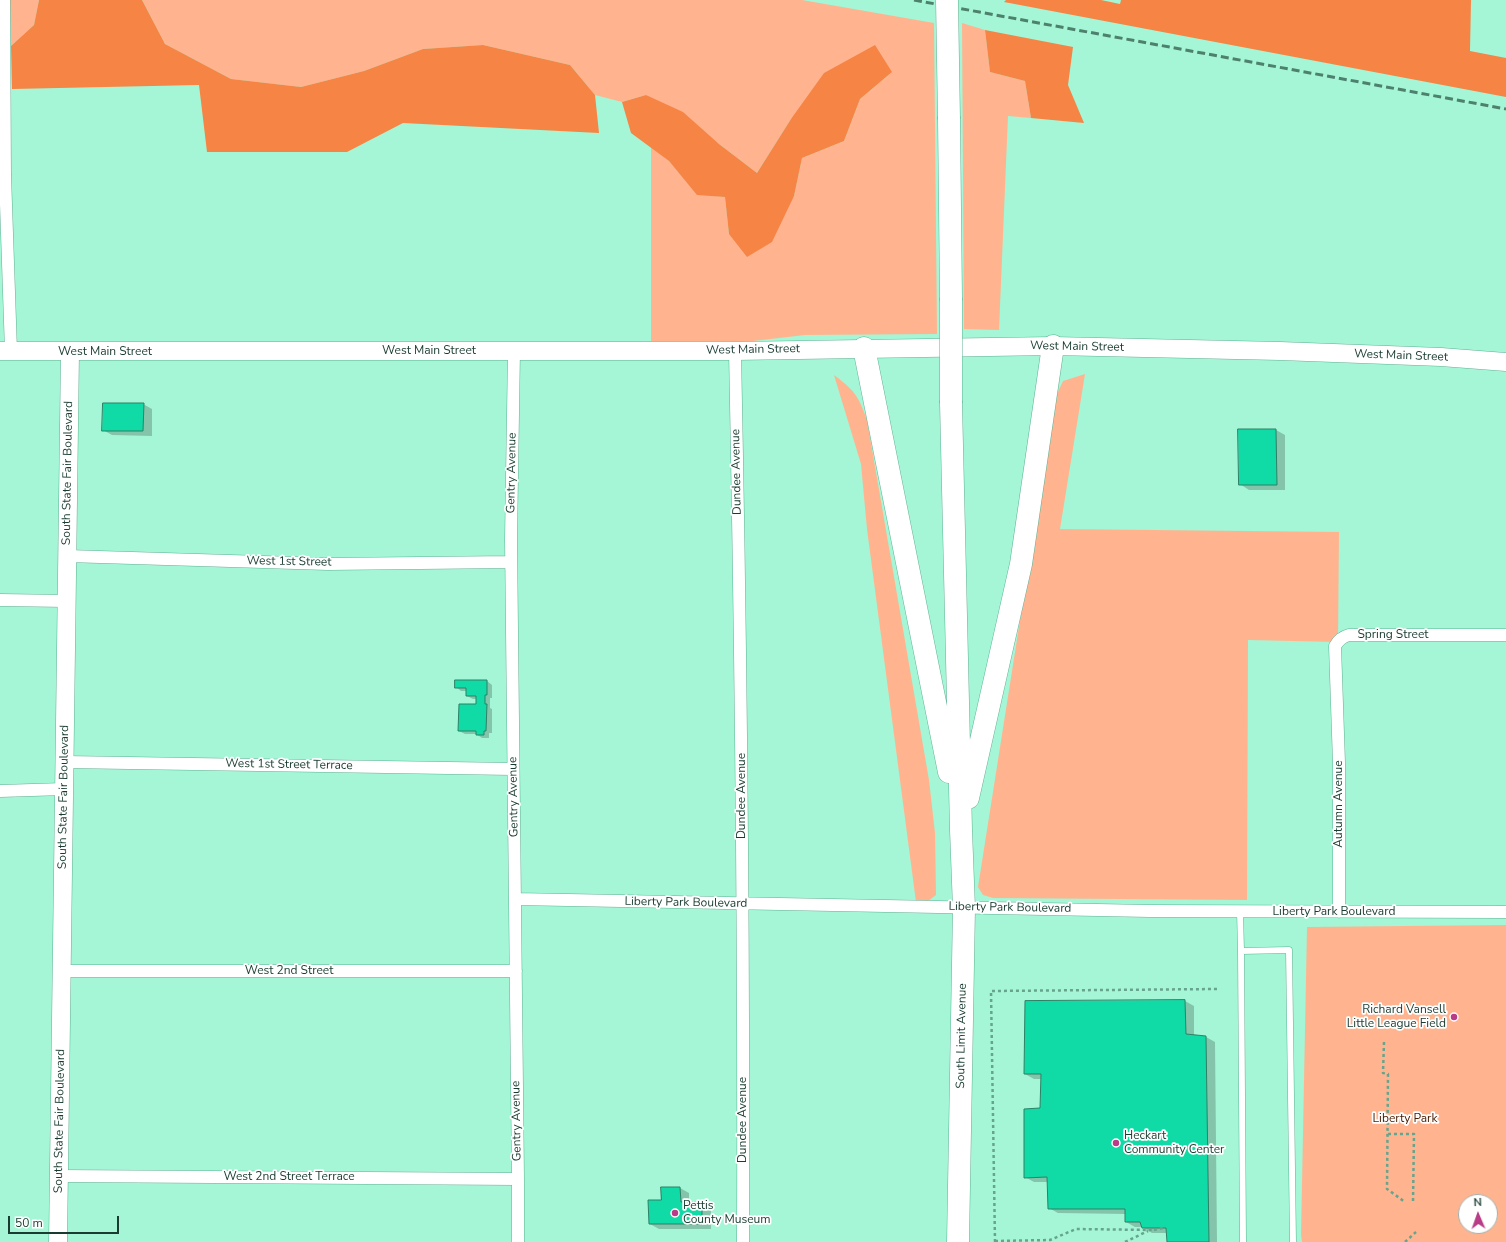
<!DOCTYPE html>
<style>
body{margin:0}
#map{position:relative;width:1506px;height:1242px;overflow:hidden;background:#a4f6d6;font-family:"Nunito Sans",sans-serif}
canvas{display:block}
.north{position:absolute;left:1458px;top:1194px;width:40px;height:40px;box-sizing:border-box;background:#fff;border:1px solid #a3b1ac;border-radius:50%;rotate:358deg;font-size:11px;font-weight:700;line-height:16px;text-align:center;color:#1a3c30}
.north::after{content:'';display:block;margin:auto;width:14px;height:18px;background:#ba3b87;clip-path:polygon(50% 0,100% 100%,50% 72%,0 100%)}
.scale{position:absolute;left:8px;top:1216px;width:111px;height:18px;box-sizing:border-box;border:2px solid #1a3c30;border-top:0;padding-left:5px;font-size:12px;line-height:14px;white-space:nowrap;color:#1a3c30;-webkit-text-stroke:3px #fff;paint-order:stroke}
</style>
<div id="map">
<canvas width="1506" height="1242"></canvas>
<div class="north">N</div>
<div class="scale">50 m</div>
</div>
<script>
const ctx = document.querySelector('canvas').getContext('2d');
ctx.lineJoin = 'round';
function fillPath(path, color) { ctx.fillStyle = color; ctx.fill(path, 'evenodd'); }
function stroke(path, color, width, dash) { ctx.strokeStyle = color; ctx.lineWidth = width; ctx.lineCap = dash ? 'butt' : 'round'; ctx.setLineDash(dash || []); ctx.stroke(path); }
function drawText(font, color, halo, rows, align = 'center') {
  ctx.font = font + ' "Nunito Sans",sans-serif'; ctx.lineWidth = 3.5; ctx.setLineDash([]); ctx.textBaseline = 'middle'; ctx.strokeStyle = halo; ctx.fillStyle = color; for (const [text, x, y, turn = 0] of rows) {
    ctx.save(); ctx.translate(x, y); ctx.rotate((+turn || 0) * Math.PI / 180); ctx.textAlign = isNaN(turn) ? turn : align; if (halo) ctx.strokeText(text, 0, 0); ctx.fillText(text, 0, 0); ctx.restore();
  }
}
const green = new Path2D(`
 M10 0H39L34 25 11 46Z
 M142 0H802L934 23 937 334 805 335 753 341H651V147L669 161 697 194 725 197 729 234 794 196 802 158 844 141 860 99 892 72 791 119 757 173 719 144 646 95 622 102 595 95 570 65 483 45 423 49 364 71 301 87 231 79 165 44Z
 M962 23 985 30 990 72 1025 81 1031 118 1008 116 999 330 964 329Z
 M1085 374 1060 529 1339 532 1338 642 1248 640 1247 900 993 898 983 895 978 887 1055 398 1063 381Z
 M834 375C855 391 858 395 867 420L929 780 935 833 936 895 928 901 916 902 867 529 861 464Z
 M1506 925V1242H1302L1301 1235 1307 927ZM1466 1202H1490V1226H1466Z`);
const forest = new Path2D(`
 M39 0H142L165 44 231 79 301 87 364 71 423 49 483 45 570 65 595 95 599 133 403 123 347 152H207L199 85 12 89 11 46 34 25Z
 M1006 0H1101L1120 4 1121 0H1471L1470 51 1506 58V97L1004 2Z
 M985 30 1073 47 1068 85 1084 123 1031 118 1025 81 990 72Z
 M875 45 892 72 860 99 844 141 802 158 794 196 772 242 747 257 729 234 725 197 697 195 669 161 631 133 622 102 646 95 683 112 719 144 757 173 791 119 824 73Z`);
const shadow = new Path2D(`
 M143 404 152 409V436L112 435 103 430Z
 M1239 430H1276L1285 435V490H1249L1240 484Z
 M487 681 492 685V698H490V708L492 709V733H489V738H482L476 734H465L459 731 477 705V699H473L467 696V691H461L456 687Z
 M1185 1001 1194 1006V1036L1206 1037 1215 1042 1217 1242H1168L1167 1233H1152L1142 1227H1135L1126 1222V1214L1058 1213 1049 1208 1048 1182H1034L1025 1177 1041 1109V1079H1034L1025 1074Z
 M662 1188H680L689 1193V1203H702L711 1209V1229H659L650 1224 662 1201Z`);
const building = new Path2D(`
 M103 403H144L143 431H102Z
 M1238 429H1276L1277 485H1239Z
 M455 680H487V695H485V704H487L486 731H484V735H476V731H458L459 704H476V696H466V688H455Z
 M1185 1000 1186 1034 1206 1036 1209 1242H1167L1166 1228H1142L1140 1222H1125V1209H1048L1047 1177 1024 1178V1109L1040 1108 1041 1074H1024L1025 1001Z
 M661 1187H680L681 1202H702V1224H649L648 1200H661Z`);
const path = new Path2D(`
 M1384 1042 1383 1073 1388 1074 1387 1189 1405 1202
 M1388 1134H1414L1413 1202
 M1154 1230 1163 1228
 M995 1241 1050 1240 1076 1229 1154 1230
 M995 1242 991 991 1217 989
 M1125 1242 1148 1231
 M1405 1242 1416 1232`);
const lane = new Path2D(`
 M1240 911 1241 951 1289 950 1293 1242
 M1241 951 1243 1242`);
const street = new Path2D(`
 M4 0 5 175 11 351
 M514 351 511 539 518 1179V1242
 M735 351C741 648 744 945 743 1242
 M67 556 328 564 511 562
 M0 600 67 601
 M65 762 513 769
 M0 791 64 789
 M515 899 1150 911 1506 912
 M1339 912V763L1335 646C1339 640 1342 637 1349 635H1506
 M62 971H516
 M59 1176 518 1179`);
const secondary = new Path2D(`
 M0 351H735L1053 346 1280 351 1441 357 1506 362
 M58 1242 70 352`);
const highway = new Path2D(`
 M949 119 951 298
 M864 348 949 772
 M951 403 961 830 964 908 958 1242
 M968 798 1021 564 1053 346`);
const rail = new Path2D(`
 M914 0 1506 109`);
const highwayBridge = new Path2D(`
 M947 0 949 119
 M951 298V403`);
const markers = [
 [1454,1017,4,"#ba3b87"],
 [1116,1143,4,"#ba3b87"],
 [675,1213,4,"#ba3b87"]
];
const streetNames = [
 ["West Main Street",1077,347,1],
 ["West Main Street",753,350,-1],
 ["West Main Street",429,351],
 ["West Main Street",105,352],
 ["West Main Street",1401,356,2],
 ["Dundee Avenue",737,472,-91],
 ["South State Fair Boulevard",68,473,-89],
 ["Gentry Avenue",512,473,-89],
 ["West 1st Street",289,562,1],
 ["Spring Street",1393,635],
 ["West 1st Street Terrace",289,765,1],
 ["Dundee Avenue",742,796,-90],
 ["South State Fair Boulevard",64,797,-89],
 ["Gentry Avenue",514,797,-91],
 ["Autumn Avenue",1339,804,-90],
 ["Liberty Park Boulevard",686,903,1],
 ["Liberty Park Boulevard",1010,908,1],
 ["Liberty Park Boulevard",1334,912],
 ["West 2nd Street",289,971],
 ["South Limit Avenue",962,1036,-89],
 ["Dundee Avenue",743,1120,-90],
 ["South State Fair Boulevard",60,1121,-89],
 ["Gentry Avenue",517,1121,-91],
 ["West 2nd Street Terrace",289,1177]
];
const poiNames = [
 ["Richard Vansell",1446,1010,"right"],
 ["Little League Field",1446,1024,"right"],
 ["Heckart",1124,1136],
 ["Community Center",1124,1150],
 ["Pettis",683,1206],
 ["County Museum",683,1220]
];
const parkNames = [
 ["Liberty Park",1405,1119]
];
fillPath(green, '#ffb48f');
fillPath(forest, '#f68445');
fillPath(shadow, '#0003');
fillPath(building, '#10daa5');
stroke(building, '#2d8065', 1);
stroke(lane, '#61b193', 7);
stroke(street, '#61b193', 13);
stroke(secondary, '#61b193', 19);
stroke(highway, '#61b193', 23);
stroke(path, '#67a48d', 2.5, [3, 3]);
stroke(lane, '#fff', 6);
stroke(street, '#fff', 12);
stroke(secondary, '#fff', 18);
stroke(highway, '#fff', 22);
stroke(rail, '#4d806d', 3, [8, 4]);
stroke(highwayBridge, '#61b193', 23, []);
stroke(highwayBridge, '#fff', 22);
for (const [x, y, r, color] of markers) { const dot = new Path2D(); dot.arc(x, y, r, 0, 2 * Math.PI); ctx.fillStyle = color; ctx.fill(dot); stroke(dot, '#fff', 1.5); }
drawText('12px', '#1a3c30', '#fff', streetNames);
drawText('12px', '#1a3c30', '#fff', poiNames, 'left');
drawText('12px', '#461b02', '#fff', parkNames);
</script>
